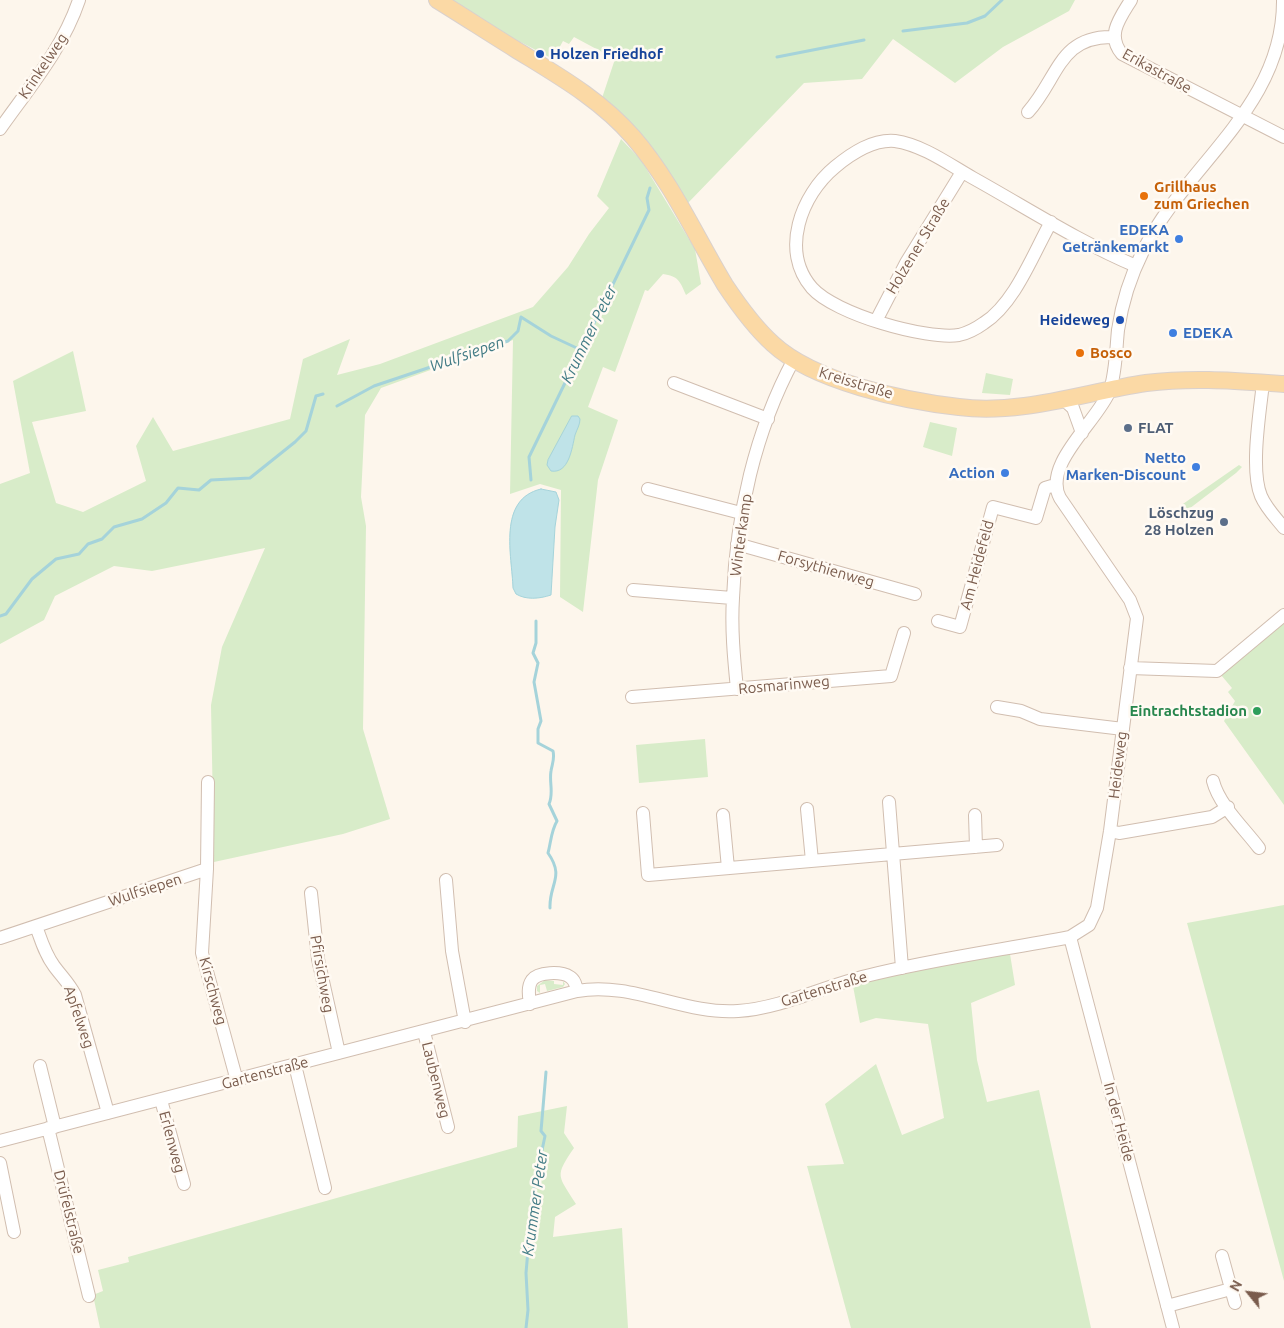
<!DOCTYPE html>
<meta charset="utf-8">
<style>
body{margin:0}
#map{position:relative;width:1284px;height:1328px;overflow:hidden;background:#fdf6ec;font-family:Ubuntu,sans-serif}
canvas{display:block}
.north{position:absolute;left:1224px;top:1268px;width:50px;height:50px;-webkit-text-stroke:4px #fffaf3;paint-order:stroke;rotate:299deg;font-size:14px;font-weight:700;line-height:20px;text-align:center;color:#7a5c4d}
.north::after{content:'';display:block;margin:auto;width:18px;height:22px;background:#7a5c4d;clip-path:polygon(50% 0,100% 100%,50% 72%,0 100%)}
</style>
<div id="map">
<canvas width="1284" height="1328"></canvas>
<div class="north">N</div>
</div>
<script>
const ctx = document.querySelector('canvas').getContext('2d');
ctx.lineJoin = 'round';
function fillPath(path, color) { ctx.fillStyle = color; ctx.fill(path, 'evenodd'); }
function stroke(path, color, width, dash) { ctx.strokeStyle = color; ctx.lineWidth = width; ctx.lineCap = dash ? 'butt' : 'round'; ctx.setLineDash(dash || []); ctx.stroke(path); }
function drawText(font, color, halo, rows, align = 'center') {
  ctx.font = font + ' Ubuntu,sans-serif'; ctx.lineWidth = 5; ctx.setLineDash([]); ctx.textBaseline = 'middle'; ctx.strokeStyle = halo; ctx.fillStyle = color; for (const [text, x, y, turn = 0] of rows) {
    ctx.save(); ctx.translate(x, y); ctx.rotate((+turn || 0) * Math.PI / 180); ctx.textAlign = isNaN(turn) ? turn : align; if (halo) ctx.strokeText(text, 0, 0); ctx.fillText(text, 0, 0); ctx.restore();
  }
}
const green = new Path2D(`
 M453 0H1075L1069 11 1003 47 955 83 893 39 862 79 804 83 687 204 602 98 615 59 574 37 569 44 563 41 553 59 507 35Z
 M621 139 641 160 695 249 701 284 686 295C680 281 678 276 663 274L648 291 645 290 615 372 603 367 588 407 618 420 598 480 583 612 560 597 561 490 540 484 510 494 513 340 381 388 365 415 361 497 366 526 363 729 390 819 343 834 214 862 211 705 222 647 265 548 152 571 114 566 55 596 44 620 0 644V484L30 473 13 381 73 351 86 411 32 422 56 503 83 512 146 481 136 446 153 417 173 451 290 419 303 359 350 339 337 375 380 364 533 307 568 267 589 234 609 208 597 196Z
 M986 373 1013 379 1010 395 982 393Z
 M930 422 957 428 952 456 923 447Z
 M1239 465 1242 467 1236 473 1185 512 1180 506Z
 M1284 622V805L1224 721 1235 701 1228 692 1232 688 1221 675Z
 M705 739 708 777 639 783 636 745Z
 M1284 905V1281L1187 923Z
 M1010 954 1015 985 971 1003 977 1060 987 1102 1039 1090 1091 1328H851L807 1166 844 1164 825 1104 876 1064 902 1135 944 1118 928 1024 876 1018 860 1023 853 986 902 973Z
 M545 980 554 981V984L563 985V981L565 984 563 987 547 991 545 984 540 985V993L537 991V986Z
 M567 1106 564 1133 574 1148C554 1177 558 1175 576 1204L555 1217 553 1237 622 1228 628 1328H100L93 1295 103 1291 98 1270 129 1262 128 1257 517 1147 518 1116Z`);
const water = new Path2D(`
 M572 416H578L580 419C580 425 577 429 575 435 572 448 569 474 551 471L547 465 548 460Z
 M541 489 556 492 559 500 555 527 551 595C539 599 526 600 516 594L513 588C512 556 497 499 541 489Z`);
const stream = new Path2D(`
 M903 31 967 23 985 16 1002 0
 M777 57 864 40
 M337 406 374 386 508 341 518 331 521 317 551 336 581 350
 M531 480 529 457 649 210 647 198 650 188
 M0 616 6 614 32 579 56 559 79 554 88 544 102 539 114 527 142 519 166 503 178 488 199 490 211 480 250 478 295 442 306 431 316 396 323 394
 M536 621V643L533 653 538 663 534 682 541 721 538 729V743L553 751C555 759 552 764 551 771 549 783 554 793 549 804L557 821C551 831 551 842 548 853 565 877 549 884 550 908
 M526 1328 528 1310 526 1273 533 1193 545 1136 541 1131 546 1072`);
const minor = new Path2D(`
 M1131 0C1120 18 1106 35 1122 54L1284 137
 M1028 112C1058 79 1059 35 1114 37
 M0 129C29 88 63 48 79 0
 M1051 222C1033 254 1015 303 984 323 977 328 968 333 959 335 926 340 835 314 812 288 780 251 801 195 835 167 852 153 873 139 895 141 923 145 950 165 973 178 1027 208 1079 242 1136 266
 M876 321 906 263 962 172
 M674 383 768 419
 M1263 383C1260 411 1250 470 1261 496 1266 508 1276 518 1284 528
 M1063 399 1073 408 1082 433
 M648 489 741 513
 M737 544 915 594
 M633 590 732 598
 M938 621 960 627 993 507 1036 518 1045 488 1055 485
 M1130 668 1217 671 1284 615
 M737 689C734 659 731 628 733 598 736 516 755 431 794 359
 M632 697 891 676 904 633
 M997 707 1021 711 1040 719 1123 729
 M1213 781C1219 805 1244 828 1259 848
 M208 782 207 869 202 953 237 1081
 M889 802 902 968
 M807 809 812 861
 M643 813 648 875 997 845
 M723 815 728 868
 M975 815 976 847
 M1110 831 1119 833 1212 817 1228 807
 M446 880 452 951 465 1022
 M311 893 318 959 339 1053
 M36 926C41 940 45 954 54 966 62 977 69 983 75 995L108 1113
 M1070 937 1173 1328
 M0 938 207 869
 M530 1004C529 997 527 987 532 980 538 972 561 971 570 977 575 980 576 986 577 991
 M424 1032 448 1127
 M295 1065 325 1188
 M40 1066 55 1127
 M161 1100 184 1184
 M48 1128 89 1296
 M0 1141 577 991C632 981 684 1015 738 1011 782 1008 824 986 866 976 933 959 1002 950 1070 937L1089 925 1097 908 1110 831 1137 618 1130 600 1060 498C1042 464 1098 421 1110 390 1116 371 1116 350 1118 330 1122 303 1131 275 1143 251 1185 165 1284 107 1283 0
 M0 1163 14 1232
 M1222 1256 1235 1303
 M1167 1306 1231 1289`);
const major = new Path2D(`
 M437 0C463 16 489 33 515 49 557 75 600 99 633 137 671 181 695 235 725 285 739 306 754 327 773 344 814 382 905 401 959 407 1022 415 1085 392 1146 383 1193 377 1238 381 1284 384`);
const markers = [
 [540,54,5,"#1a4fb4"],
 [1144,196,5,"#e8710a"],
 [1179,239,5,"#3f7fe0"],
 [1120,320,5,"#1a4fb4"],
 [1173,333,5,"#3f7fe0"],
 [1080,353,5,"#e8710a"],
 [1128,428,5,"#5c6f8a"],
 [1196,467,5,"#3f7fe0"],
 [1005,473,5,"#3f7fe0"],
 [1224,522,5,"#5c6f8a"],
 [1257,711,5,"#2e9e5b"]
];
const transitNames = [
 ["Holzen Friedhof",550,54],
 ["Heideweg",1110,320,"right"]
];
const streetNames = [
 ["Krinkelweg",43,66,-56],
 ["Erikastraße",1157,71,29],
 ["Holzener Straße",918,246,-59],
 ["Kreisstraße",856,383,17],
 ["Winterkamp",741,535,-82],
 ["Am Heidefeld",977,565,-75],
 ["Forsythienweg",826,569,16],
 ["Rosmarinweg",784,685,-5],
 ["Heideweg",1118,765,-83],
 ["Wulfsiepen",145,890,-18],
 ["Pfirsichweg",322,974,80],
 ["Gartenstraße",824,989,-17],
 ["Kirschweg",213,991,75],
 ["Apfelweg",79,1017,71],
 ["Gartenstraße",265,1073,-15],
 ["Laubenweg",436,1080,76],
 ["In der Heide",1119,1122,75],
 ["Erlenweg",172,1142,75],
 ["Drüfelstraße",69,1212,76]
];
const foodNames = [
 ["Grillhaus",1154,187],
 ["zum Griechen",1154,204],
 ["Bosco",1090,353]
];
const shopNames = [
 ["EDEKA",1169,230],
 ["Getränkemarkt",1169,247],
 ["EDEKA",1183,333,"left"],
 ["Netto",1186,458],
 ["Marken-Discount",1186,475],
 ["Action",995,473]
];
const serviceNames = [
 ["FLAT",1138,428],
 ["Löschzug",1214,513,"right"],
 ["28 Holzen",1214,530,"right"]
];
const leisureNames = [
 ["Eintrachtstadion",1247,711]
];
const waterNames = [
 ["Krummer Peter",589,334,-64],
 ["Wulfsiepen",467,354,-19],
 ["Krummer Peter",535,1203,-82]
];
fillPath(green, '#d8ecc9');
fillPath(water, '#bfe3e8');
stroke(water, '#a5d3da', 1);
stroke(stream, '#a5d3da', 3);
stroke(minor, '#d1beb0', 14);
stroke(major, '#dad1cd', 18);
stroke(minor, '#fff', 12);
stroke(major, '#fbd9a5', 16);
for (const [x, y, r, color] of markers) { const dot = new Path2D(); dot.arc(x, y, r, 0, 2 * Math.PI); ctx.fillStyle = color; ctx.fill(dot); stroke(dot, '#fffaf3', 2); }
drawText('bold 15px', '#164399', '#fffaf3', transitNames, 'left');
drawText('15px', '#7a5c4d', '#fffaf3', streetNames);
drawText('bold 15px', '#c56008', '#fffaf3', foodNames, 'left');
drawText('bold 15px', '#366cbe', '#fffaf3', shopNames, 'right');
drawText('bold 15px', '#4e5e75', '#fffaf3', serviceNames, 'left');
drawText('bold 15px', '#27864d', '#fffaf3', leisureNames, 'right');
drawText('italic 16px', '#437c86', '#fffaf3', waterNames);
</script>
